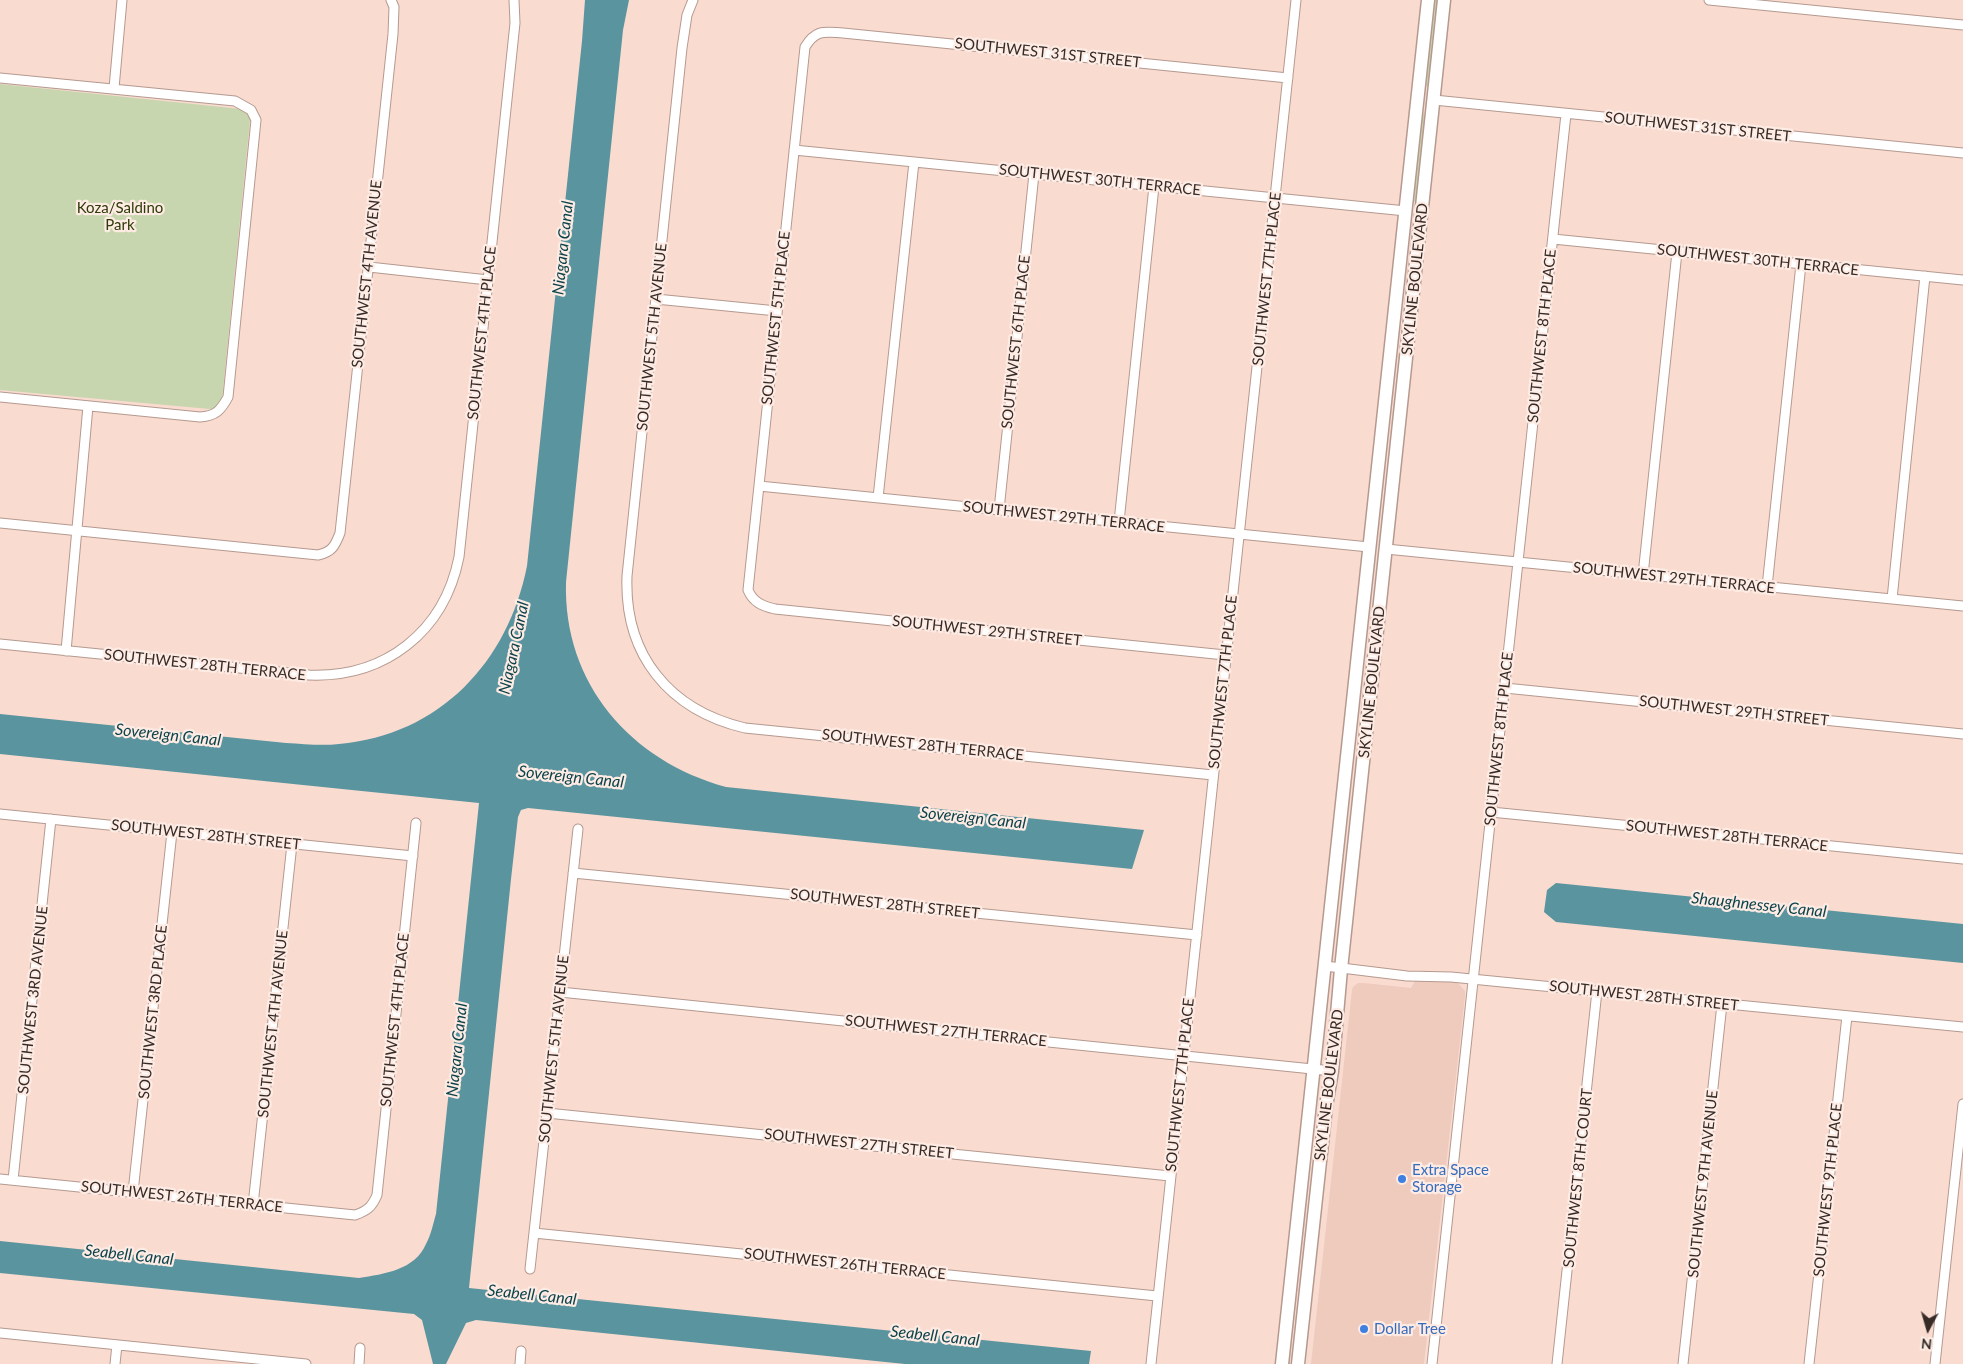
<!DOCTYPE html>
<style>
body{margin:0}
#map{position:relative;width:1963px;height:1364px;overflow:hidden;background:#f9dbd0;font-family:Lato,sans-serif}
canvas{display:block}
.north{position:absolute;left:1903px;top:1304px;width:50px;height:50px;-webkit-text-stroke:4px #fdebe4;paint-order:stroke;rotate:186deg;font-size:14px;font-weight:700;line-height:20px;text-align:center;color:#362b27}
.north::after{content:'';display:block;margin:auto;width:18px;height:22px;background:#362b27;clip-path:polygon(50% 0,100% 100%,50% 72%,0 100%)}
</style>
<div id="map">
<canvas width="1963" height="1364"></canvas>
<div class="north">N</div>
</div>
<script>
const ctx = document.querySelector('canvas').getContext('2d');
ctx.lineJoin = 'round';
function fillPath(path, color) { ctx.fillStyle = color; ctx.fill(path, 'evenodd'); }
function stroke(path, color, width, dash) { ctx.strokeStyle = color; ctx.lineWidth = width; ctx.lineCap = dash ? 'butt' : 'round'; ctx.setLineDash(dash || []); ctx.stroke(path); }
function drawText(font, color, halo, rows, align = 'center') {
  ctx.font = font + ' Lato,sans-serif'; ctx.lineWidth = 4.5; ctx.setLineDash([]); ctx.textBaseline = 'middle'; ctx.strokeStyle = halo; ctx.fillStyle = color; for (const [text, x, y, turn = 0] of rows) {
    ctx.save(); ctx.translate(x, y); ctx.rotate((+turn || 0) * Math.PI / 180); ctx.textAlign = isNaN(turn) ? turn : align; if (halo) ctx.strokeText(text, 0, 0); ctx.fillText(text, 0, 0); ctx.restore();
  }
}
const built = new Path2D(`
 M1419 980 1457 982 1465 991V996L1424 1364H1311L1352 990 1353 987 1358 983H1364L1411 988 1415 981Z`);
const green = new Path2D(`
 M1432 0H1439L1431 83 1426 87Z
 M0 84 251 110 221 410 0 390Z
 M1423 113 1426 118 1417 202H1414L1420 117Z`);
const water = new Path2D(`
 M585 0H629L623 30 566 582C563 684 631 761 726 787L1144 830 1132 869 528 808 521 810 518 817 511 879 469 1288 1091 1351 1089 1364H905L476 1320 466 1323 446 1364H433L422 1320 414 1314 0 1273V1241L359 1278C384 1274 415 1270 426 1244 431 1235 433 1224 436 1214L479 803 0 754V714L286 743C304 744 322 746 339 744 440 735 508 662 527 566L582 41Z
 M1556 883 1963 924V963L1556 922 1544 912 1547 890Z`);
const street = new Path2D(`
 M693 0 687 15 682 48 627 576C624 655 669 710 745 728L1213 775
 M1709 0 1963 25
 M0 78 235 101 251 110 256 120 228 397C221 410 216 416 200 417L0 397
 M114 88 122 0
 M1434 100 1963 153
 M794 150 1406 211
 M1553 239 1963 280
 M369 267 488 280
 M656 299 777 311
 M759 486 1369 547
 M878 498 914 162
 M999 510 1034 174
 M1119 522 1154 186
 M0 523 318 555C332 552 335 546 340 533L393 34 394 7 391 0
 M1386 549 1963 606
 M1643 575 1677 252
 M1767 587 1801 264
 M1892 599 1925 276
 M0 644 309 675C385 678 444 632 459 557L515 23 514 0
 M66 651 88 406
 M1225 655 775 609C762 606 753 602 748 590L805 47C816 29 824 32 843 33L1288 78
 M1505 688 1963 734
 M1491 812 1963 859
 M0 814 413 856
 M573 873 1197 935
 M1325 966 1407 976 1451 977 1963 1027
 M560 992 1332 1071
 M547 1113 1170 1176
 M0 1179 355 1215C367 1211 372 1207 377 1195L416 823
 M13 1180 51 819
 M133 1192 172 832
 M253 1205 292 844
 M534 1233 1157 1296
 M530 1269 578 829
 M0 1333 306 1364
 M115 1364 117 1345
 M359 1364 360 1348
 M520 1364 521 1351
 M1151 1364 1296 0
 M1432 1364 1566 114
 M1557 1364 1597 991
 M1683 1364 1722 1004
 M1809 1364 1847 1016
 M1935 1364 1963 1104`);
const secondary = new Path2D(`
 M1282 1364 1428 0
 M1298 1364 1326 1106 1332 1071 1341 969 1444 0`);
const markers = [
 [1402,1179,5,"#3f7fe0"],
 [1364,1329,5,"#3f7fe0"]
];
const streetNames = [
 ["SOUTHWEST 31ST STREET",1048,53,6],
 ["SOUTHWEST 31ST STREET",1698,127,6],
 ["SOUTHWEST 30TH TERRACE",1100,180,6],
 ["SOUTHWEST 30TH TERRACE",1758,260,6],
 ["SOUTHWEST 4TH AVENUE",367,274,-84],
 ["SOUTHWEST 7TH PLACE",1267,279,-84],
 ["SKYLINE BOULEVARD",1415,279,-84],
 ["SOUTHWEST 5TH PLACE",776,318,-84],
 ["SOUTHWEST 4TH PLACE",482,333,-84],
 ["SOUTHWEST 8TH PLACE",1542,336,-84],
 ["SOUTHWEST 5TH AVENUE",652,337,-84],
 ["SOUTHWEST 6TH PLACE",1016,342,-84],
 ["SOUTHWEST 29TH TERRACE",1064,517,6],
 ["SOUTHWEST 29TH TERRACE",1674,578,6],
 ["SOUTHWEST 29TH STREET",987,631,6],
 ["SOUTHWEST 28TH TERRACE",205,665,6],
 ["SOUTHWEST 7TH PLACE",1223,682,-84],
 ["SKYLINE BOULEVARD",1372,682,-84],
 ["SOUTHWEST 29TH STREET",1734,711,6],
 ["SOUTHWEST 8TH PLACE",1499,739,-84],
 ["SOUTHWEST 28TH TERRACE",923,745,6],
 ["SOUTHWEST 28TH STREET",206,835,6],
 ["SOUTHWEST 28TH TERRACE",1727,836,6],
 ["SOUTHWEST 28TH STREET",885,904,6],
 ["SOUTHWEST 28TH STREET",1644,996,6],
 ["SOUTHWEST 3RD AVENUE",33,1000,-84],
 ["SOUTHWEST 3RD PLACE",153,1012,-84],
 ["SOUTHWEST 4TH PLACE",395,1020,-84],
 ["SOUTHWEST 4TH AVENUE",273,1024,-84],
 ["SOUTHWEST 27TH TERRACE",946,1031,6],
 ["SOUTHWEST 5TH AVENUE",554,1049,-84],
 ["SOUTHWEST 7TH PLACE",1180,1085,-84],
 ["SKYLINE BOULEVARD",1329,1085,-83],
 ["SOUTHWEST 27TH STREET",859,1144,6],
 ["SOUTHWEST 8TH COURT",1578,1178,-84],
 ["SOUTHWEST 9TH AVENUE",1703,1184,-84],
 ["SOUTHWEST 9TH PLACE",1828,1190,-84],
 ["SOUTHWEST 26TH TERRACE",182,1197,6],
 ["SOUTHWEST 26TH TERRACE",845,1264,6]
];
const parkNames = [
 ["Koza/Saldino",120,208],
 ["Park",120,225]
];
const shopNames = [
 ["Extra Space",1412,1170],
 ["Storage",1412,1187],
 ["Dollar Tree",1374,1329]
];
const waterNames = [
 ["Niagara Canal",563,248,-84],
 ["Niagara Canal",514,648,-78],
 ["Sovereign Canal",168,735,6],
 ["Sovereign Canal",571,777,6],
 ["Sovereign Canal",973,818,6],
 ["Shaughnessey Canal",1759,905,6],
 ["Niagara Canal",457,1050,-84],
 ["Seabell Canal",129,1255,6],
 ["Seabell Canal",532,1295,6],
 ["Seabell Canal",935,1336,6]
];
fillPath(built, '#efcbbe');
fillPath(green, '#c7d6ae');
fillPath(water, '#5a949e');
stroke(street, '#b5998f', 11);
stroke(secondary, '#b5998f', 15);
stroke(street, '#fff', 9);
stroke(secondary, '#fff', 12);
for (const [x, y, r, color] of markers) { const dot = new Path2D(); dot.arc(x, y, r, 0, 2 * Math.PI); ctx.fillStyle = color; ctx.fill(dot); stroke(dot, '#fdebe4', 2); }
drawText('15px', '#362b27', '#fdebe4', streetNames);
drawText('15px', '#2d3b08', '#fdebe4', parkNames);
drawText('15px', '#366cbe', '#fdebe4', shopNames, 'left');
drawText('italic 16px', '#0c434b', '#fdebe4', waterNames);
</script>
